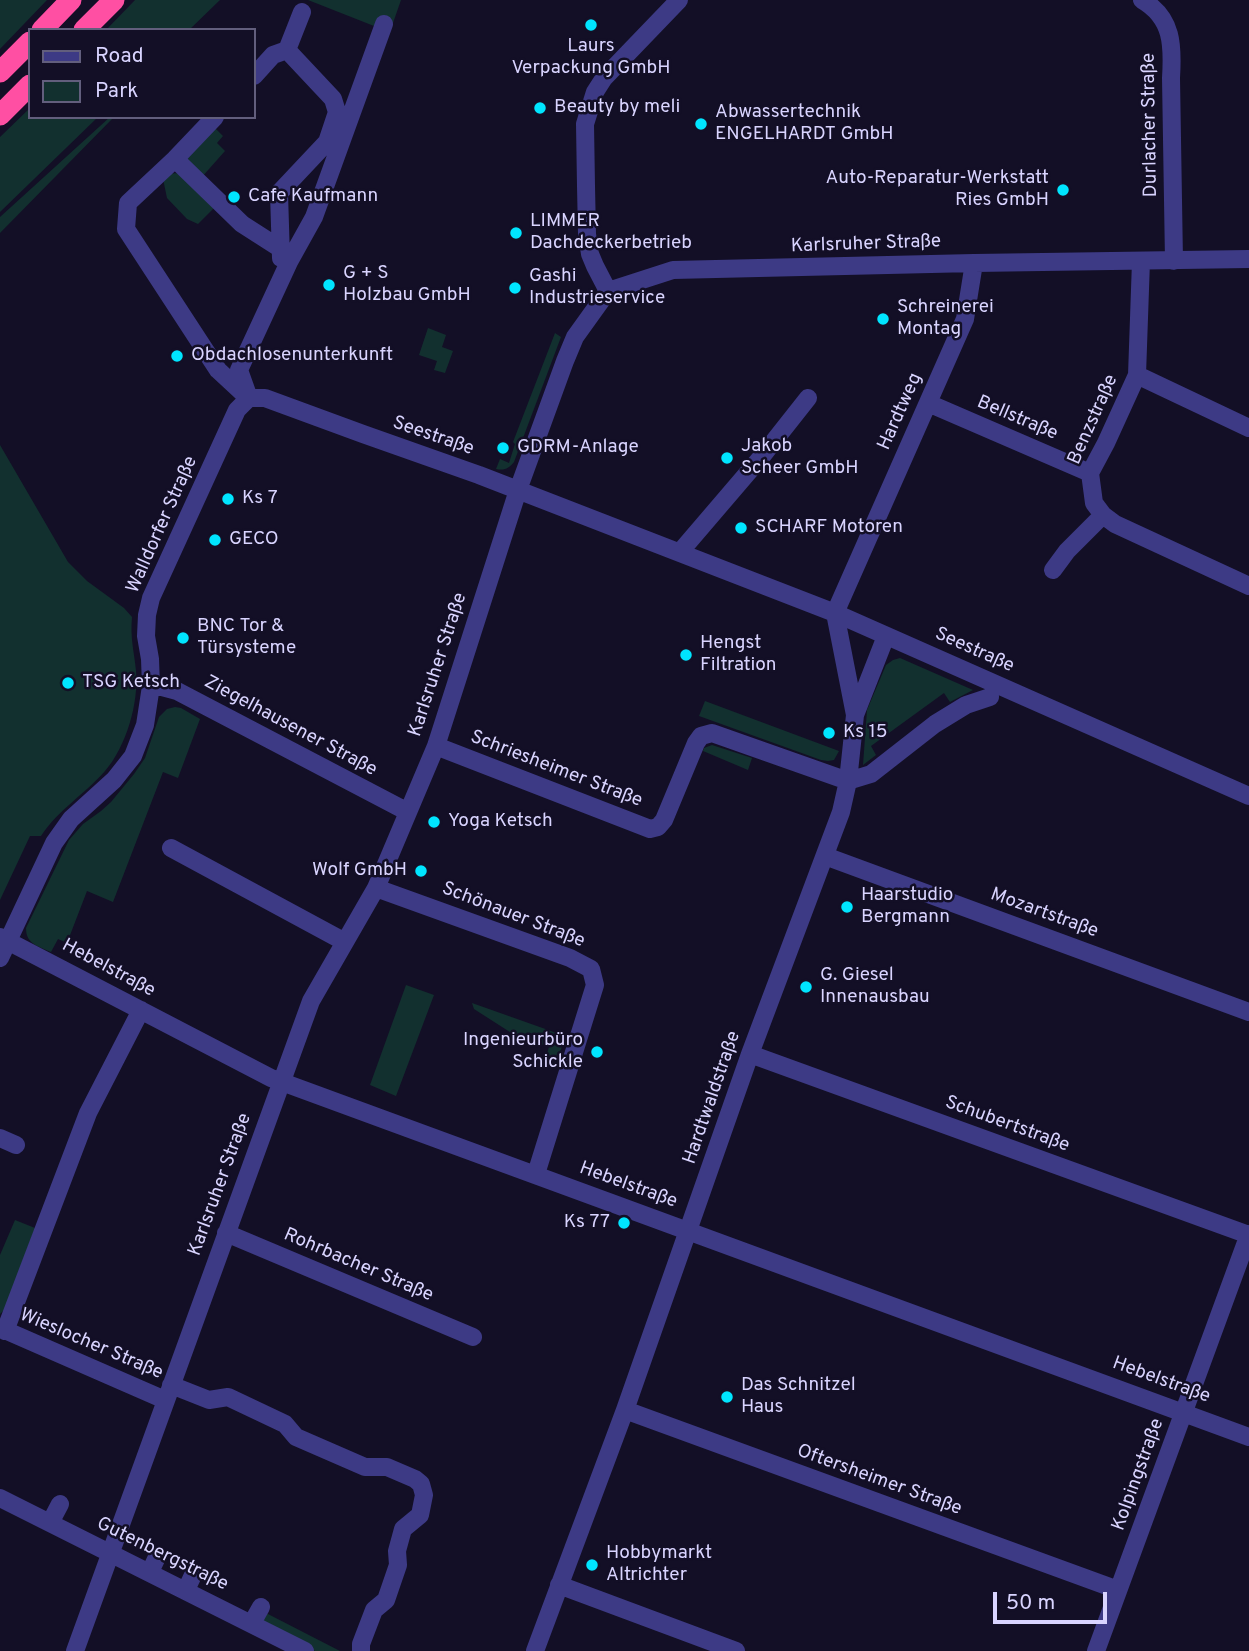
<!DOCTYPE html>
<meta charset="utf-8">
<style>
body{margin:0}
#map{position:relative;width:1249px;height:1651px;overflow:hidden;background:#130f26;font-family:Overpass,sans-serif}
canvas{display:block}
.legend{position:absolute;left:28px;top:28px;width:228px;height:91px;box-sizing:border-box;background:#130f26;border:2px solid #625e7d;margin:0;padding:9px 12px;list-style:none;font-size:21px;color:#d9d4ff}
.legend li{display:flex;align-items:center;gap:14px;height:35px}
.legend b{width:35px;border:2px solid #625e7d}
.scale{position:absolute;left:993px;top:1592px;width:114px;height:32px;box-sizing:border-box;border:4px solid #d9d4ff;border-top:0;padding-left:9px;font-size:21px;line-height:24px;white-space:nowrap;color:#d9d4ff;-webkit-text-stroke:5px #130f26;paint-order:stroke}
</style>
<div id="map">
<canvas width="1249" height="1651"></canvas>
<ul class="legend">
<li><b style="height:9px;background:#3d3a85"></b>Road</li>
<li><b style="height:19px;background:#12302f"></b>Park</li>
</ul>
<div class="scale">50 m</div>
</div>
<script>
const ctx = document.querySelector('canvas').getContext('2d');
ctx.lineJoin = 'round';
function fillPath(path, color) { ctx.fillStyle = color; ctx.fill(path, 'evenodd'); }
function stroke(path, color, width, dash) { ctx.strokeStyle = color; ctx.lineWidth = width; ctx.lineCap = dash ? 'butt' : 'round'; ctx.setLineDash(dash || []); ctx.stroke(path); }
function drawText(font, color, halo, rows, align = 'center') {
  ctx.font = font + ' Overpass,sans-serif'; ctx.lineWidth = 5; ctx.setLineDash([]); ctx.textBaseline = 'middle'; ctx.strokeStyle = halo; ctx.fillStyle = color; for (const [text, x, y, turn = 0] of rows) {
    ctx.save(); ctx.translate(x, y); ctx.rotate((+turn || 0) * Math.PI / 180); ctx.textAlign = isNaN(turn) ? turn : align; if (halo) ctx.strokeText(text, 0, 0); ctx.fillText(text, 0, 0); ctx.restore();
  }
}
const green = new Path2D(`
 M0 0H47L0 49Z
 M135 0H220L189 30H106Z
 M308 0H401L393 23 374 26Z
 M30 108V117H98L0 212V137Z
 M110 117H114L0 233V217Z
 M211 124 223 136 217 143 225 151 201 178 182 154Z
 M181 173 216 206 198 224 187 219 167 198 162 174Z
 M428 328 446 335 442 347 453 351 445 373 434 370 437 361 419 355Z
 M555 333 561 337 514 462C509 468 505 471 496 469L500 459 509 463 515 444 513 442Z
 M0 445 68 562 87 581 124 608 132 617C130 638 134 651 136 671 139 703 126 747 105 771 85 794 58 810 41 836H30L0 900Z
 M900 658 973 690 950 702 944 693 871 746 876 755 863 765 867 710 886 665 893 660Z
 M705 701 839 751 834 760 828 761 821 760 699 716Z
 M175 707 181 708 200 719 178 778 163 772 113 902 87 891 67 943 58 939 51 952C38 946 26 944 26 928L69 840 83 824 101 811 111 802 134 774 145 758 159 717 167 709Z
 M712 745 752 758 748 770 703 751 704 748Z
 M406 985 434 995 396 1096 370 1085Z
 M472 1003 551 1031 565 1037 556 1065 545 1060 549 1047 513 1034 474 1009Z
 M15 1220 35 1228 5 1309 0 1314V1255Z
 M266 1613 340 1651H315L261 1624Z`);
const minor = new Path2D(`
 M1142 0C1173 18 1173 46 1171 78L1174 261
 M287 50 302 12
 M254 76 273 55 287 50 333 99 337 112 327 142 279 193 281 258 289 262
 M215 117 175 159 128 203 126 229 218 370 246 396
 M175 159 242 224 281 249
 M1141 261 1137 375 1106 443 1090 473 1094 503 1103 515 1115 524 1249 586
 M608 291 595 266 590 254 587 234 586 186 585 124 595 92 604 78 679 0
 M1137 375 1249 428
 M249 398H265L363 434 479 475 835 613 1249 796
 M249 398 239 370 289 262 314 217 384 24
 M928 403 1090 473
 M680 552 763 455 808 398
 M1053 570 1067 551 1103 515
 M151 686 162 687 177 691 408 812
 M855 715 835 613 965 319 974 263
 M436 746 650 829 658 827 664 820 696 743 701 736 712 733 848 781 871 774 935 724 966 705 990 697
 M171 848 345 942
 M825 856 1249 1012
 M376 888 570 958 591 969 595 985 536 1174
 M0 937 271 1078 1249 1437
 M0 958 54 843 71 819 114 780 133 756 145 725 151 686 150 659 146 636 147 615 151 598 237 410 249 398
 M750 1054 1249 1235
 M0 1138 16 1145
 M226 1233 473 1337
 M0 1328 165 1400
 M5 1331 88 1113 141 1010
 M171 1385 209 1400 228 1397 285 1424 296 1437 365 1467H387L415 1479 421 1484 424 1495 420 1515 403 1529 397 1551 398 1565 386 1600 374 1610 361 1644V1651
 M625 1410 1118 1590
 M0 1498 305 1651
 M50 1523 60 1504
 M150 1572 158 1555
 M559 1585 736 1651
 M186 1590 194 1573
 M252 1623 261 1607
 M75 1651 311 1001 376 888 436 746 518 490 565 361 575 337 608 291 673 270 974 263 1249 259
 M535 1651 625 1410 750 1054 841 812 848 781 855 715 886 636
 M1096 1651 1249 1234`);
const highway = new Path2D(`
 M42 30 71 0
 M84 30 114 0
 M0 72 30 42
 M0 115 30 85`);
const markers = [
 [591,25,7,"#00e5ff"],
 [540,108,7,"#00e5ff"],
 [701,124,7,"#00e5ff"],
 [1063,190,7,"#00e5ff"],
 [234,197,7,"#00e5ff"],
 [516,233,7,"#00e5ff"],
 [329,285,7,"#00e5ff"],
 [515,288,7,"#00e5ff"],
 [883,319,7,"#00e5ff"],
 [177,356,7,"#00e5ff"],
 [503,448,7,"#00e5ff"],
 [727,458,7,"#00e5ff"],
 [228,499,7,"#00e5ff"],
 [741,528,7,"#00e5ff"],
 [215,540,7,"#00e5ff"],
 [183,638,7,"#00e5ff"],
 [686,655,7,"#00e5ff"],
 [68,683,7,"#00e5ff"],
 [829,733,7,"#00e5ff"],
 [434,822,7,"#00e5ff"],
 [421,871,7,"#00e5ff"],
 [847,907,7,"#00e5ff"],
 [806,987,7,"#00e5ff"],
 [597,1052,7,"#00e5ff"],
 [624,1223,7,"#00e5ff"],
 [727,1397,7,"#00e5ff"],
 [592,1565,7,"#00e5ff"]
];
const poiNames = [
 ["Laurs",591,47,"center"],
 ["Verpackung GmbH",591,69,"center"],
 ["Beauty by meli",554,108],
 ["Abwassertechnik",715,113],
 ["ENGELHARDT GmbH",715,135],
 ["Auto-Reparatur-Werkstatt",1049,179,"right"],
 ["Ries GmbH",1049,201,"right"],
 ["Cafe Kaufmann",248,197],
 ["LIMMER",530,222],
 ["Dachdeckerbetrieb",530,244],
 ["G + S",343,274],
 ["Holzbau GmbH",343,296],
 ["Gashi",529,277],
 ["Industrieservice",529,299],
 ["Schreinerei",897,308],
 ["Montag",897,330],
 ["Obdachlosenunterkunft",191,356],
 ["Jakob",741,447],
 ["Scheer GmbH",741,469],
 ["GDRM-Anlage",517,448],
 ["Ks 7",242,499],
 ["SCHARF Motoren",755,528],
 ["GECO",229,540],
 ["BNC Tor &",197,627],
 ["Türsysteme",197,649],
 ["Hengst",700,644],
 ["Filtration",700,666],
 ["TSG Ketsch",82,683],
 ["Ks 15",843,733],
 ["Yoga Ketsch",448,822],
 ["Wolf GmbH",407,871,"right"],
 ["Haarstudio",861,896],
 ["Bergmann",861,918],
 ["G. Giesel",820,976],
 ["Innenausbau",820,998],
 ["Ingenieurbüro",583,1041,"right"],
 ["Schickle",583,1063,"right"],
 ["Ks 77",610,1223,"right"],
 ["Das Schnitzel",741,1386],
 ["Haus",741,1408],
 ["Hobbymarkt",606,1554],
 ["Altrichter",606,1576]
];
const streetNames = [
 ["Durlacher Straße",1151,125,-91],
 ["Karlsruher Straße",866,245,-2],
 ["Hardtweg",901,412,-66],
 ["Bellstraße",1017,419,23],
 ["Benzstraße",1094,420,-66],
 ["Seestraße",433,437,19],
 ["Walldorfer Straße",163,525,-66],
 ["Seestraße",974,651,24],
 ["Karlsruher Straße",439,665,-72],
 ["Ziegelhausener Straße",290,727,28],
 ["Schriesheimer Straße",556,770,21],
 ["Mozartstraße",1044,914,20],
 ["Schönauer Straße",513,916,21],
 ["Hebelstraße",108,969,28],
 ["Hardtwaldstraße",713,1098,-71],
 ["Schubertstraße",1007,1125,20],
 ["Karlsruher Straße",221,1185,-70],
 ["Hebelstraße",628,1186,20],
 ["Rohrbacher Straße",358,1266,23],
 ["Wieslocher Straße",91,1345,23],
 ["Hebelstraße",1161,1381,20],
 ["Kolpingstraße",1139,1475,-70],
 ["Oftersheimer Straße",879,1481,20],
 ["Gutenbergstraße",162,1555,26]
];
fillPath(green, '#12302f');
stroke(minor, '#3d3a85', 18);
stroke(highway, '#ff4fa3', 21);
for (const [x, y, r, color] of markers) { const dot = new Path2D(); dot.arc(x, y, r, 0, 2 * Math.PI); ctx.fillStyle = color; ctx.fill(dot); stroke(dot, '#130f26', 2.5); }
drawText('19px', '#d9d4ff', '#130f26', poiNames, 'left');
drawText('19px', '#d9d4ff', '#130f26', streetNames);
</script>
